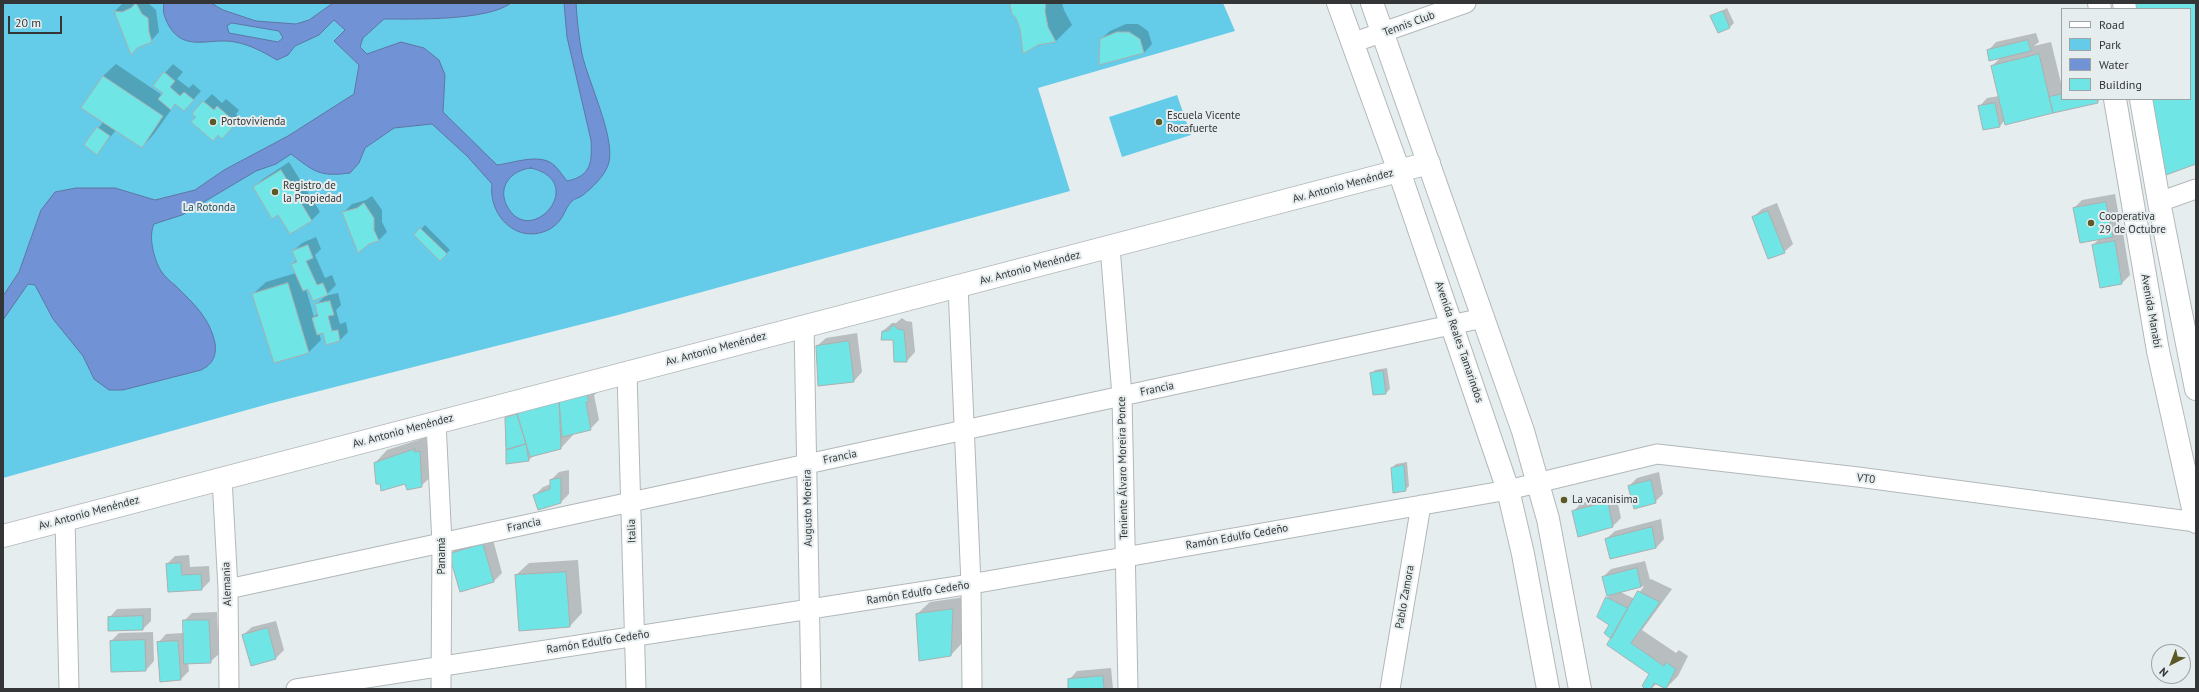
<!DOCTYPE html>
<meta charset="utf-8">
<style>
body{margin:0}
#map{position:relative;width:2199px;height:692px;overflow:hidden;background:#e6edef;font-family:"PT Sans",sans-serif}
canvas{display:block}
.frame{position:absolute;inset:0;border:4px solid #333536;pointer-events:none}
.legend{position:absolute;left:2061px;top:8px;width:130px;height:92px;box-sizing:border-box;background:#e6edef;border:1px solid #9ea3a5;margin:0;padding:5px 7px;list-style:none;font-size:12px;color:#333536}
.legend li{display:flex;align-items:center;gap:8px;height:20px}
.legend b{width:20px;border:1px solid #9ea3a5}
.north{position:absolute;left:2151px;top:644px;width:40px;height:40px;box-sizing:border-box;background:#e6edef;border:1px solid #9ea3a5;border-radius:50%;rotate:222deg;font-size:11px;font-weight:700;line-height:16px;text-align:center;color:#333536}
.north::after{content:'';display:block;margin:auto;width:14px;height:18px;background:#5d5926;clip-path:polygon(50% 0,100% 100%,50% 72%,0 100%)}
.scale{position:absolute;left:8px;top:16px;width:54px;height:18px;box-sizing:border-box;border:2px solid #333536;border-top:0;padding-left:5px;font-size:12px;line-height:14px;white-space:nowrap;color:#333536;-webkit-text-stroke:3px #e6edef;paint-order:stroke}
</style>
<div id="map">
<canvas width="2199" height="692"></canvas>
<div class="frame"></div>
<ul class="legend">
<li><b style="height:5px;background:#fff"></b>Road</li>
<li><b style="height:11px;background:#64cce8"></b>Park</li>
<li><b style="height:11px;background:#7192d4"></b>Water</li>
<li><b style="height:11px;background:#6fe5e5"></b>Building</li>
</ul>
<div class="north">N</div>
<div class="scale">20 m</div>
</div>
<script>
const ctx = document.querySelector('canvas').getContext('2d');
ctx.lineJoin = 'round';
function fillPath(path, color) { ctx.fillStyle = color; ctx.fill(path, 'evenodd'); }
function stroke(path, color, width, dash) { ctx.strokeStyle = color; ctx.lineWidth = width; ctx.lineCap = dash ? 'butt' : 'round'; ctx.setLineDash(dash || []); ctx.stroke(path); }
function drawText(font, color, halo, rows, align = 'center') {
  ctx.font = font + ' "PT Sans",sans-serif'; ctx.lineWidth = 4; ctx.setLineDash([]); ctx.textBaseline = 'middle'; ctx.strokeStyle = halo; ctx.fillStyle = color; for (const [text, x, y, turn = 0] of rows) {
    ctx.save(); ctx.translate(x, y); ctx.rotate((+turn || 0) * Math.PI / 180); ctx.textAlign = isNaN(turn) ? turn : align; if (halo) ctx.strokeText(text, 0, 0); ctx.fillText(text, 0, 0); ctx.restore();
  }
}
const green = new Path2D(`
 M3 3H1223L1235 31 1038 88 1070 191 618 315 272 403 3 478Z
 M1177 95 1191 135 1122 157 1109 117Z`);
const water = new Path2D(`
 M164 3H211L223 10 256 21 296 24 309 20 333 3H511C487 21 415 19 384 19L363 38 360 47 367 54 401 42 424 48 439 60 445 75 443 112 497 165C514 163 541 152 555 166 560 171 563 176 567 181 592 176 592 161 591 140L567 37 564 3H576C577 20 579 38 582 54 588 81 615 137 609 162 606 175 592 188 583 195 580 198 575 198 572 201 563 210 565 220 550 229 518 246 488 216 492 184L467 156 432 124 394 128 365 148 359 163 350 173C319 177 315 172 291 154L276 164 256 171 182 215 154 224C148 237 154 259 161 271 165 277 171 282 176 286 193 303 210 318 215 343 217 356 212 365 201 370L123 390H109L94 379 83 356 53 319 35 285 28 284 3 320V296L19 272 41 210 55 192 76 188H115L155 200 195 190 224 170 288 136 354 94 359 65 334 41 345 30 334 20 319 35 295 46 288 55 277 60C263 52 251 45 235 42 210 37 185 53 169 26 165 19 162 11 164 3ZM232 23 279 31 283 38 278 42 229 33 227 26ZM531 168C590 182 530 250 507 206 497 187 511 170 531 168Z`);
const shadow = new Path2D(`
 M123 3H148L156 10 159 32 151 41 115 11Z
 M1011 3H1062L1064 10 1072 25 1056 41 1038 44 1021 29Z
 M1727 8 1734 23 1730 27 1712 17Z
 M1126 24H1138L1148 31 1152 44 1144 53 1101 39 1110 31Z
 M2036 33 2039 42 2034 46 2051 42 2062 87V99H2100L2098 102 2005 120 2000 126 1979 107 1987 98 1999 96 1992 66 2001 57 1988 51 1996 42Z
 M116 64 162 95 164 93 154 85 173 64 183 72 177 79 189 88 193 84 201 91 184 110 176 103 154 134 142 147 116 130 97 153 85 145 104 121 83 107 103 76Z
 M212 94 222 103 226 99 239 110 236 114 240 118 230 129 197 117 204 102Z
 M289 162 320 212 312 220 290 233 278 214 254 187 263 179Z
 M2115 194 2121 228 2114 235 2123 233 2130 275 2122 283 2100 287 2093 245 2100 238 2074 208 2082 200Z
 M372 196 382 210V222L387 232 379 240 344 212 352 204 366 200Z
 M1777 203 1793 244 1784 252 1753 217 1762 209Z
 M425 225 450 250 440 259 415 235Z
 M316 237 321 249 315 255 325 278 332 275 336 285 325 296 338 293 341 305 336 310 340 324 346 322 348 332 340 340 323 332 319 333 321 340 309 352 253 294 266 282 296 273 292 264 297 260 293 251 302 243ZM308 288 326 295 316 305 318 313 314 317 306 289Z
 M902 318 906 321 912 322 915 352 907 361 894 339 883 331 892 323H896Z
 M857 333 862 372 854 381 819 385 817 346 826 338Z
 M1387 368 1390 389 1386 393 1371 374 1375 370Z
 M596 387 597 393 594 395 599 420 590 429 573 433V435L561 448 533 456 529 460 506 418 514 410Z
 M427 437 426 441 432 439 434 474 421 486 405 483 375 463 387 450Z
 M1407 462 1409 486 1405 490 1392 468 1396 464Z
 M569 470V494L561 502 534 496 543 487 551 484V480L559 472Z
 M1659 472 1663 494 1655 502 1629 486 1637 478Z
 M1616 495 1621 518 1612 527 1573 512 1581 503Z
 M1661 519 1664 539 1656 548 1606 539 1615 531Z
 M492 536 502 573 494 581 461 590 450 554 459 546Z
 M189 555 190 567 209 566 210 581 202 589 169 590 167 564 175 556Z
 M578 560 582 613 570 626 516 575 529 563Z
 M1645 561 1650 580 1651 579 1672 589 1642 630 1676 653 1679 650 1688 656 1678 676 1666 688 1657 683 1651 689H1646L1650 673 1612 639 1607 598 1611 594 1603 577 1611 569ZM1644 586 1635 599 1620 592Z
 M965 597 963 642 951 655 917 614 930 602Z
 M151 608V621L143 629 109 618 117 609Z
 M217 612 219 654 210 662 188 663 189 671 181 679 158 643 166 634 184 633V621L192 613Z
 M276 621 284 650 276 658 243 635 252 627Z
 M153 632 154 661 146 670 111 641 119 633Z
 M1111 668 1113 689H1069V680L1077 671Z`);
const building = new Path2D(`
 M136 3 142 14 148 18 149 32 152 42 137 48 131 55 114 11 122 12 131 8Z
 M1010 3H1046L1045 11 1048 27 1056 42 1038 45 1023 54 1020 29 1016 18 1012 14Z
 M2134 3H2196V164L2166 175 2152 99H2190V9H2136Z
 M1723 11 1730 28 1718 33 1710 16Z
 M1117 32H1129L1140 39 1144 53 1099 65 1100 39Z
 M2028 40 2031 51 1989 61 1987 50Z
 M2039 54 2053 113 2005 125 1991 66Z
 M164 72 175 81 170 87 180 96 184 92 194 100 184 111 175 104 171 110 158 99 163 93 153 86Z
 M103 76 163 116 142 148 81 108Z
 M2062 94V99H2097L2098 103 2053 113 2049 97Z
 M203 101 214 110 217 106 232 119 228 123 233 127 222 139 218 135 213 141 191 122 196 117 192 114Z
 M1995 103 2000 127 1983 130 1978 106Z
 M97 127 110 136 97 155 84 145Z
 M281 170 312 221 290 234 278 215 272 219 253 187Z
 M2106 202 2113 237 2080 243 2073 208Z
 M364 203 374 218V230L379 241 369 244 358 253 342 212 357 208Z
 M1768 211 1785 253 1768 259 1752 217Z
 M420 228 447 254 440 261 414 235Z
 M2115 241 2122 284 2100 288 2092 245Z
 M308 245 313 258 306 261 317 285 323 283 328 295 313 301 308 289 303 291 291 264 297 262 292 251Z
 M288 283 309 353 274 363 252 294Z
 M330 301 334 315 328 316 332 331 338 330 340 341 326 345 323 333 317 335 312 318 318 316 315 304Z
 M893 325 898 329 904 330 907 362H894L893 340H881L882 331H888Z
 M849 341 854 382 818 386 816 346Z
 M1383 371 1386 394 1373 395 1370 373Z
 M587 395 589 402H586L591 430 562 437 559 399Z
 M559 399 561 449 530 457 517 414Z
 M517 414 526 444 506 450 505 418Z
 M526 444 529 461 506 464V450Z
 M415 449 414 452 420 451 422 487 407 490 405 484 381 491 380 484H376L374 463Z
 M1404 465 1406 491 1393 493 1391 468Z
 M561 478V503L538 510 533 495 550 489V480Z
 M1651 480 1656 503 1634 509 1628 486Z
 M1608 502 1613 527 1578 537 1572 511Z
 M1652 527 1656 548 1610 559 1605 539Z
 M483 544 494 582 460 592 449 554Z
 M181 563 182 575 201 574 202 590 168 592 166 564Z
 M1637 568 1641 587 1607 596 1602 577Z
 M566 572 570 627 519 631 515 575Z
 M1638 591 1660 602 1631 643 1664 666 1666 662 1676 669 1666 689 1654 683 1651 689H1645L1642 686 1649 674 1607 645Z
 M1606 597 1628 608 1611 639 1604 633 1609 625 1597 617Z
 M953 609 951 656 919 661 916 614Z
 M143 616V630L108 631V617Z
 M183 620H209L211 663 184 664Z
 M268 628 276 659 251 666 242 635Z
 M145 640 146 671 111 672 110 641Z
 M178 641 181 680 160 682 157 642Z
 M1103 676 1104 689H1068V679Z`);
const street = new Path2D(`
 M1352 43 1466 3
 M2159 202 2196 189
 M1110 247 1122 396 1128 689
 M958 286 971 584 972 689
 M804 326 811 689
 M627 373 636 689
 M436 423 442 543 441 689
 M222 478 228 589 229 689
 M65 519 69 689
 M228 589 1483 318
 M296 689 971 584 1508 490 1657 454 1858 477 2196 522
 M1390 689 1421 505`);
const secondary = new Path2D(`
 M1338 3 1399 171 1508 490 1523 554 1548 689
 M1372 3 1523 431 1548 519 1580 689
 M2099 3 2100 9
 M2124 3 2125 9
 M2115 99 2158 351 2196 522
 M2141 99 2159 202 2196 389
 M3 536 1429 163`);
const markers = [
 [213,122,4,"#5d5926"],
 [1159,122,4,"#5d5926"],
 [275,192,4,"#5d5926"],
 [2091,223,4,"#5d5926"],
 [1564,500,4,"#5d5926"]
];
const streetNames = [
 ["Tennis Club",1409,24,-20],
 ["Av. Antonio Menéndez",1343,186,-15],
 ["Av. Antonio Menéndez",1030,268,-15],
 ["Avenida Manabí",2151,311,80],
 ["Avenida Reales Tamarindos",1459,342,71],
 ["Av. Antonio Menéndez",716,349,-15],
 ["Francia",1157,389,-12],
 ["Av. Antonio Menéndez",403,431,-15],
 ["Francia",840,457,-12],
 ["Teniente Álvaro Moreira Ponce",1123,468,-91],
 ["VT0",1866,479,7],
 ["Augusto Moreira",808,508,-91],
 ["Av. Antonio Menéndez",89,513,-15],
 ["Francia",524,525,-12],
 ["Italia",632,531,-92],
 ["Ramón Edulfo Cedeño",1237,537,-10],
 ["Panamá",442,556,-90],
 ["Alemania",227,584,-92],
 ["Ramón Edulfo Cedeño",918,593,-9],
 ["Pablo Zamora",1405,597,-80],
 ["Ramón Edulfo Cedeño",598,642,-9]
];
const poiNames = [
 ["Escuela Vicente",1167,116],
 ["Rocafuerte",1167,129],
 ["Portovivienda",221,122],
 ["Registro de",283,186],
 ["la Propiedad",283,199],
 ["Cooperativa",2099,217],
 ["29 de Octubre",2099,230],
 ["La vacanisima",1572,500]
];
const parkNames = [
 ["La Rotonda",209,208]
];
fillPath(green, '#64cce8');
fillPath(water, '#7192d4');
stroke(water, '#5e76a5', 1);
fillPath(shadow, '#0003');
fillPath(building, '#6fe5e5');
stroke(building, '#a9b0b0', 1);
stroke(street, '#b2b8ba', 21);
stroke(secondary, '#b2b8ba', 24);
stroke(street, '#fff', 19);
stroke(secondary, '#fff', 22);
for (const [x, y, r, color] of markers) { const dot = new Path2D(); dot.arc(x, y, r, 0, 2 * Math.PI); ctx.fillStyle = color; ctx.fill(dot); stroke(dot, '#e6edef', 1.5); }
drawText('11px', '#333536', '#e6edef', streetNames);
drawText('11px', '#333536', '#e6edef', poiNames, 'left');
drawText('11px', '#21505c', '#e6edef', parkNames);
</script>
